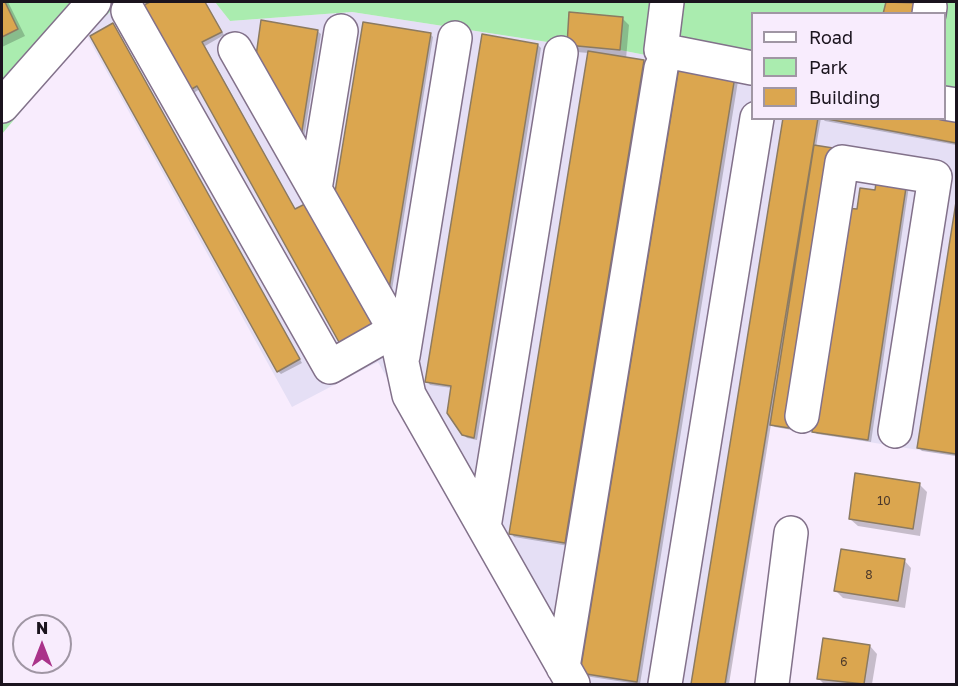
<!DOCTYPE html>
<style>
body{margin:0}
#map{position:relative;width:958px;height:686px;overflow:hidden;background:#f8ecfd;font-family:"Golos Text",sans-serif}
canvas{display:block}
.frame{position:absolute;inset:0;border:3px solid #1b141e;pointer-events:none}
.legend{position:absolute;left:751px;top:12px;width:195px;height:108px;box-sizing:border-box;background:#f8ecfd;border:2px solid #a096a4;margin:0;padding:8px 10px;list-style:none;font-size:18px;color:#1b141e}
.legend li{display:flex;align-items:center;gap:12px;height:30px}
.legend b{width:30px;border:2px solid #a096a4}
.north{position:absolute;left:12px;top:614px;width:60px;height:60px;box-sizing:border-box;background:#f8ecfd;border:2px solid #a096a4;border-radius:50%;rotate:0deg;font-size:16px;font-weight:700;line-height:24px;text-align:center;color:#1b141e}
.north::after{content:'';display:block;margin:auto;width:21px;height:27px;background:#aa338a;clip-path:polygon(50% 0,100% 100%,50% 72%,0 100%)}
</style>
<div id="map">
<canvas width="958" height="686"></canvas>
<div class="frame"></div>
<ul class="legend">
<li><b style="height:8px;background:#fff"></b>Road</li>
<li><b style="height:16px;background:#aaecaf"></b>Park</li>
<li><b style="height:16px;background:#dba64f"></b>Building</li>
</ul>
<div class="north">N</div>
</div>
<script>
const ctx = document.querySelector('canvas').getContext('2d');
ctx.lineJoin = 'round';
function fillPath(path, color) { ctx.fillStyle = color; ctx.fill(path, 'evenodd'); }
function stroke(path, color, width, dash) { ctx.strokeStyle = color; ctx.lineWidth = width; ctx.lineCap = dash ? 'butt' : 'round'; ctx.setLineDash(dash || []); ctx.stroke(path); }
function drawText(font, color, halo, rows, align = 'center') {
  ctx.font = font + ' "Golos Text",sans-serif'; ctx.lineWidth = 5; ctx.setLineDash([]); ctx.textBaseline = 'middle'; ctx.strokeStyle = halo; ctx.fillStyle = color; for (const [text, x, y, turn = 0] of rows) {
    ctx.save(); ctx.translate(x, y); ctx.rotate((+turn || 0) * Math.PI / 180); ctx.textAlign = isNaN(turn) ? turn : align; if (halo) ctx.strokeText(text, 0, 0); ctx.fillText(text, 0, 0); ctx.restore();
  }
}
const industrial = new Path2D(`
 M121 2H215L230 21 352 12 567 45 620 50 752 76V118H944L956 111V456L769 426 727 684H561L378 362 292 407 86 34Z`);
const green = new Path2D(`
 M2 2H121L86 34 2 134Z
 M215 2H956V111L945 109 944 14H752V76L620 50 567 45 352 12 230 21Z`);
const shadow = new Path2D(`
 M2 2H8L25 36 2 47Z
 M153 2H205L224 35 205 46 296 211 386 335 200 89 190 95 140 8Z
 M571 13 622 18 629 25 626 59 643 62 647 65 569 546 514 537 511 533 589 53 576 52Z
 M116 28 302 363 281 374 278 371Z
 M317 31 321 34 304 138 257 55Z
 M430 34 433 37 391 296 336 198Z
 M538 45 541 48 477 440 467 438 464 435 452 388 430 385 427 381Z
 M680 69 738 81 640 684H637L585 676Z
 M956 116V145L825 121 822 118H944Z
 M785 118H821L816 147 836 153 792 430 775 427 771 424 729 684H693Z
 M909 186 871 442 817 434 813 431 858 211 876 192Z
 M956 212V456L922 451 919 448Z
 M919 484 927 492 920 536 858 526 850 519Z
 M904 560 911 568 905 608 843 598 836 591Z
 M870 646 877 654 872 684H824L818 678Z`);
const building = new Path2D(`
 M2 2H5L18 29 2 37Z
 M150 2H205L222 32 202 42 295 209 311 201 383 331 345 353 197 86 185 93 138 8Z
 M886 2 919 3 917 14H883Z
 M569 12 623 17 620 50 567 45Z
 M261 20 318 30 301 137 256 56Z
 M363 22 431 33 388 295 334 198Z
 M113 23 300 359 277 372 90 36Z
 M482 34 538 44 474 438 462 435 447 413 451 386 425 382Z
 M588 51 644 60 565 543 509 534Z
 M679 67 735 76 637 682 580 673Z
 M956 114V143L822 118H944Z
 M783 118H818L725 684H691Z
 M814 145 833 148 789 428 770 425Z
 M877 176 907 181 868 440 812 432 845 208 857 209 860 188 875 190Z
 M956 202V454L917 448Z
 M855 473 920 483 913 529 849 519Z
 M841 549 905 559 898 601 834 591Z
 M823 638 870 645 864 684 817 679Z`);
const minor = new Path2D(`
 M667 2 661 50 752 68
 M128 11 330 367 395 330
 M929 14 930 7
 M235 49 395 330 409 395 573 684
 M944 103 956 105
 M2 106 94 2
 M315 189 341 31
 M403 356 455 38
 M802 416 842 162 935 177 895 431
 M484 527 561 53
 M563 667 661 68
 M665 684 757 118
 M772 684 791 533`);
const numberNames = [
 ["10",884,501],
 ["8",869,575],
 ["6",844,662]
];
fillPath(industrial, '#e5dff5');
fillPath(green, '#aaecaf');
fillPath(shadow, '#0003');
fillPath(building, '#dba64f');
stroke(building, '#8c7a60', 1.5);
stroke(minor, '#82718a', 36);
stroke(minor, '#fff', 33);
drawText('12px', '#4b382a', null, numberNames);
</script>
